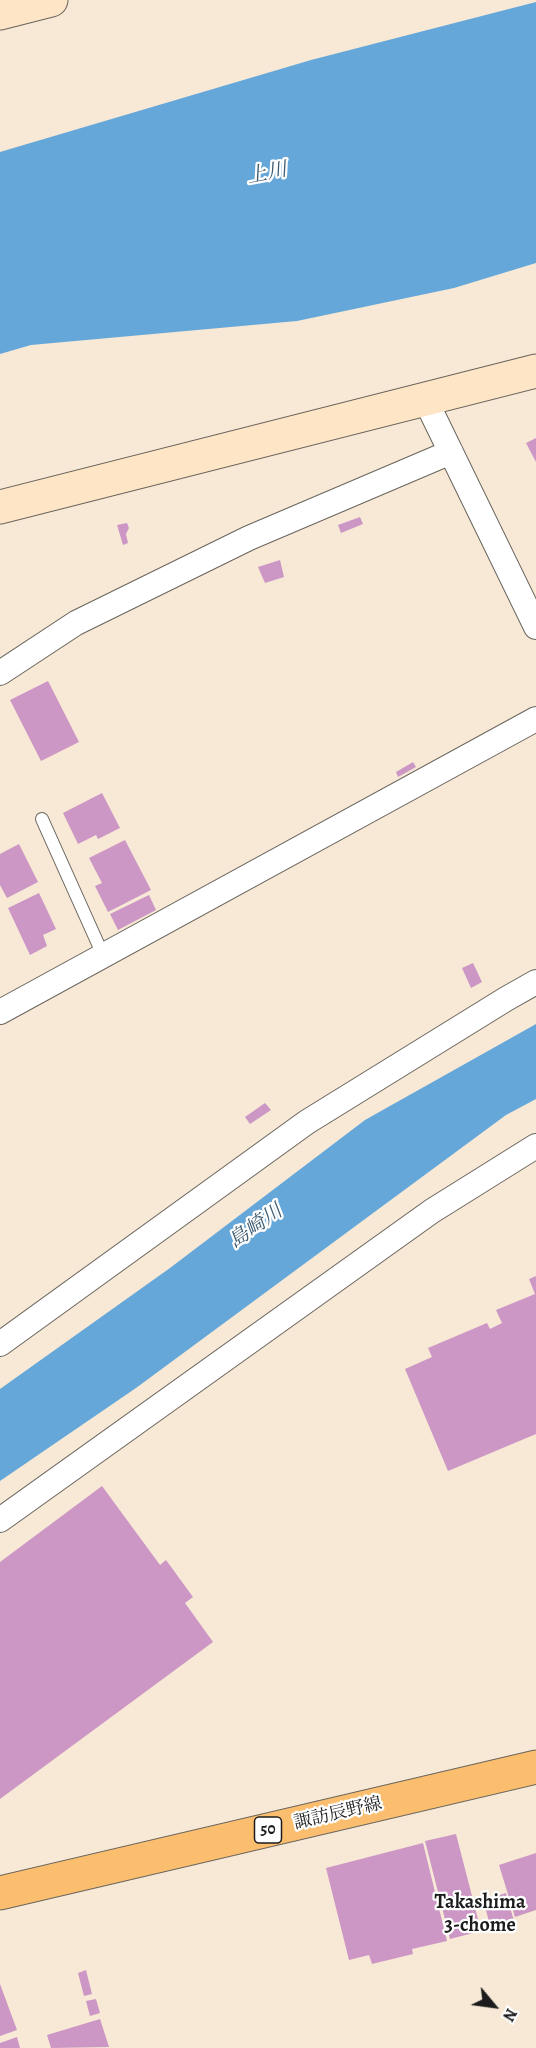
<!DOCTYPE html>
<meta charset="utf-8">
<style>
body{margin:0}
#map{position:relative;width:536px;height:2048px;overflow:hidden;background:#f7e9d6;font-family:Alegreya,serif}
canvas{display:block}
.north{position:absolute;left:464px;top:1976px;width:60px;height:60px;-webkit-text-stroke:4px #fff;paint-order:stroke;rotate:119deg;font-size:16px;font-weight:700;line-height:24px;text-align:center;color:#1c1c1c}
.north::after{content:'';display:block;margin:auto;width:21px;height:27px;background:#1c1c1c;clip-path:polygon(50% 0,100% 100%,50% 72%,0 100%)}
</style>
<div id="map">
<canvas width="536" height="2048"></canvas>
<div class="north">N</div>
</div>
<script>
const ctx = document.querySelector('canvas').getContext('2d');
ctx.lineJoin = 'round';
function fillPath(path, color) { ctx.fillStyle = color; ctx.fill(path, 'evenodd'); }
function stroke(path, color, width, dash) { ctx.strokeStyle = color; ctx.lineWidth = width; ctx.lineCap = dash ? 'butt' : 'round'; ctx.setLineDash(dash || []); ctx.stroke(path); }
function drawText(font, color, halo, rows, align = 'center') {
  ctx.font = font + ' Alegreya,"Noto Serif JP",serif'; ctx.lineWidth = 4.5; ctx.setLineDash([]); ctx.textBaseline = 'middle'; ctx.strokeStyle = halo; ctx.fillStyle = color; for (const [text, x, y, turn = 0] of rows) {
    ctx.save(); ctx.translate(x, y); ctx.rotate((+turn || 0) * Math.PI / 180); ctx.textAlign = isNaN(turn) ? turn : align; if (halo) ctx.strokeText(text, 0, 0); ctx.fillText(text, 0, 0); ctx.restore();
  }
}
const water = new Path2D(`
 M536 2V263L454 288 297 321 31 345 0 354V152L311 60Z
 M536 1024V1099L506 1115 136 1388 0 1481V1389L170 1268 365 1120Z`);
const building = new Path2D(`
 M536 438V462L526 443Z
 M360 517 363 524 341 533 338 525Z
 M127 523 129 528 126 534 128 543 123 545 117 525Z
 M280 560 284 577 265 583 258 567Z
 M48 681 79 742 41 761 10 700Z
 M413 762 416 767 398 777 396 772Z
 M102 793 120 828 98 839 96 835 78 844 63 813Z
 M125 840 151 890 108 912 95 886 102 883 89 858Z
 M19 844 38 882 7 898 0 885V854Z
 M39 893 56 929 43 935 47 946 30 955 8 908Z
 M149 895 156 910 118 930 110 914Z
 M473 963 482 982 471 988 462 968Z
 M265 1103 271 1110 250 1124 245 1117Z
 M536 1276V1434L448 1471 405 1369 432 1357 428 1348 487 1323 490 1329 502 1323 496 1310 535 1294 529 1279Z
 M102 1486 160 1565 166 1560 193 1597 185 1603 213 1642 0 1799V1562Z
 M456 1834 481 1931 450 1939 425 1841Z
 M423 1843 447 1941 412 1949 413 1954 372 1964 369 1955 349 1960 326 1868Z
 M536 1853V1910L515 1917 499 1865Z
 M506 1893 514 1921 491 1928 483 1900Z
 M86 1970 92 1994 84 1996 78 1973Z
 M0 1984 17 2030 0 2036Z
 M96 1999 100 2013 90 2016 86 2001Z
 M100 2019 109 2047 51 2048 47 2035Z
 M17 2037 20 2048H0V2043Z`);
const lane = new Path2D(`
 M42 819 103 955`);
const street = new Path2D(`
 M425 399 536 627
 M0 673 76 623 249 538 451 452
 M0 1012 536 719
 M0 1344 307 1122 506 999 536 982
 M0 1520 432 1211 536 1146`);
const secondary = new Path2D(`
 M0 13 51 0
 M0 507 536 371`);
const primary = new Path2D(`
 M0 1893 536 1767`);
const shields = [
 [268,1830,27]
];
const shieldNames = [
 ["50",268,1830]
];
const streetNames = [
 ["諏訪辰野線",338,1814,-13]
];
const waterNames = [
 ["上川",267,174,-11],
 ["島崎川",256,1227,-35]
];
const neighbourhoodNames = [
 ["Takashima",480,1903],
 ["3-chome",480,1926]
];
fillPath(water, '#65a7d9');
fillPath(building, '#cc96c5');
stroke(lane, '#69645d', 14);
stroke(street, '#69645d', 26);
stroke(secondary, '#69645d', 35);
stroke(primary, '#69645d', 35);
stroke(lane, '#fff', 12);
stroke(street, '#fff', 24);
stroke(secondary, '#fde5c5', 33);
stroke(primary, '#fabe6e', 33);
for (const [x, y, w] of shields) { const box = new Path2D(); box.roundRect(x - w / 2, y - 13, w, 26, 4.5); ctx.fillStyle = '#fff'; ctx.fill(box); stroke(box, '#1c1c1c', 1.5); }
drawText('bold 16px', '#1c1c1c', null, shieldNames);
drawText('18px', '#1c1c1c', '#fff', streetNames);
drawText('italic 20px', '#3d5b71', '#fff', waterNames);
drawText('bold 20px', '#1c1c1c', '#fff', neighbourhoodNames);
</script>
